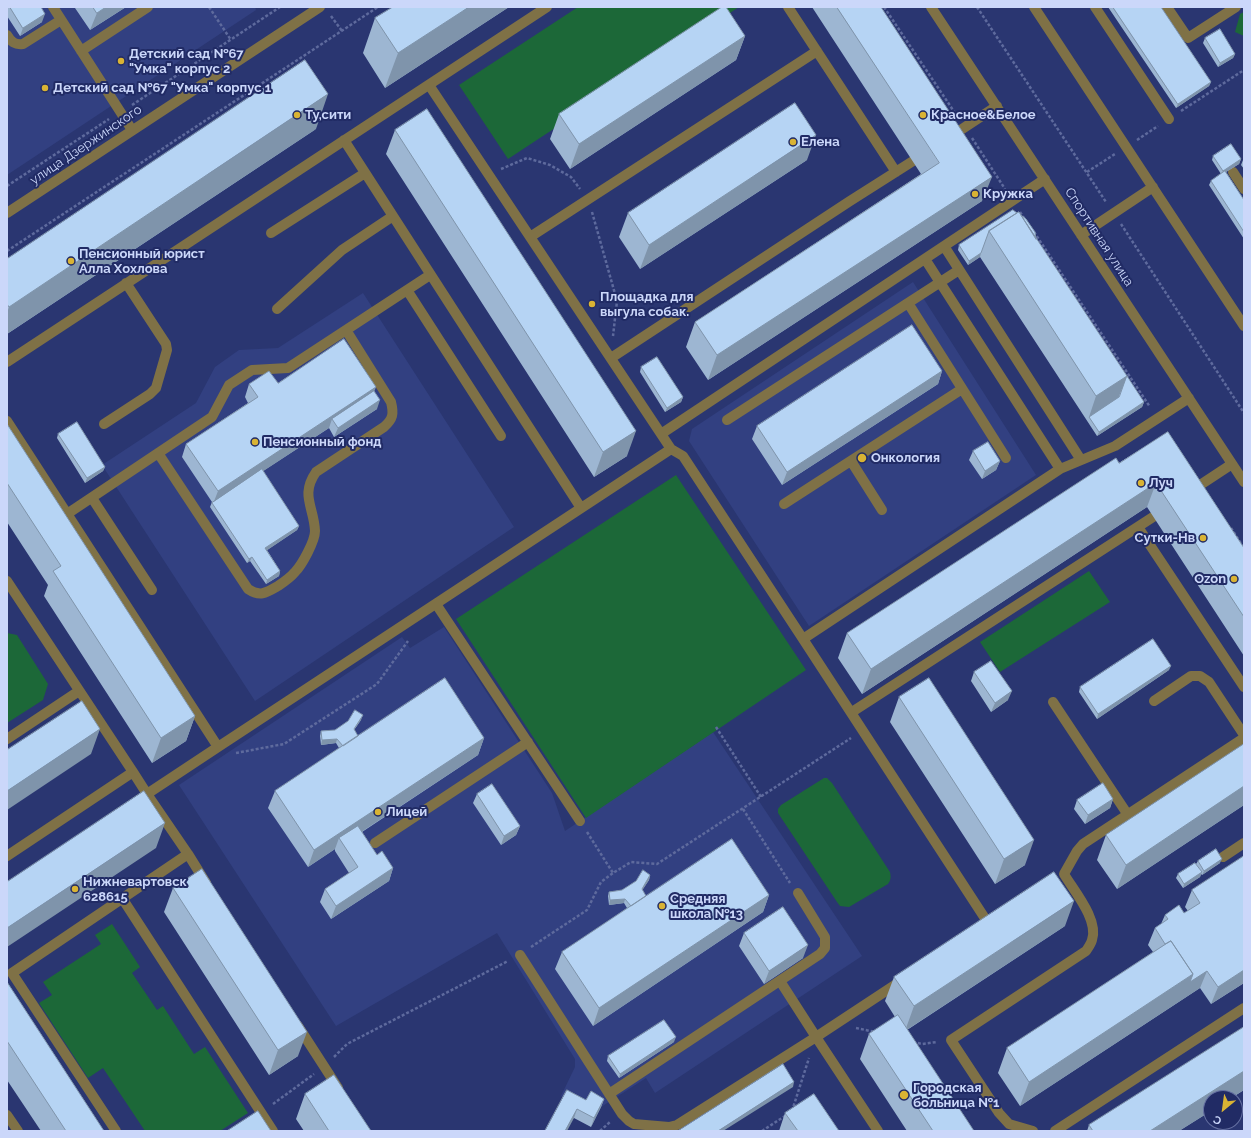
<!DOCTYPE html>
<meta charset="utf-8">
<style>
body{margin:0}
#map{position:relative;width:1251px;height:1138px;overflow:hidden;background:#2a3671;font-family:Raleway,sans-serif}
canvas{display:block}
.frame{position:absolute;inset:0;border:8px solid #cbd7fa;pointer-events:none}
.north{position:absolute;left:1203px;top:1090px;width:40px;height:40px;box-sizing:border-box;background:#212b65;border:1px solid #6570a1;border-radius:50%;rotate:209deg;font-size:11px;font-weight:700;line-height:16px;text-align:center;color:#cbd7fa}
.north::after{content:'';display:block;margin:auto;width:14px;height:18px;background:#d9b334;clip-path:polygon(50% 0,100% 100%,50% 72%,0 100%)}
</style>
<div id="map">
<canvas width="1251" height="1138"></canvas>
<div class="frame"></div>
<div class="north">С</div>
</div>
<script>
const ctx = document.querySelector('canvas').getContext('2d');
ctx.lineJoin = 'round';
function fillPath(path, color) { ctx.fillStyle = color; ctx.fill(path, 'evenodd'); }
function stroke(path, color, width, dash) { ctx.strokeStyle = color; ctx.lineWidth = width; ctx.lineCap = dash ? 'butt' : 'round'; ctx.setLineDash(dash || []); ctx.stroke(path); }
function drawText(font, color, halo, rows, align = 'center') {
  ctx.font = font + ' Raleway,sans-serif'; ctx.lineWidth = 4; ctx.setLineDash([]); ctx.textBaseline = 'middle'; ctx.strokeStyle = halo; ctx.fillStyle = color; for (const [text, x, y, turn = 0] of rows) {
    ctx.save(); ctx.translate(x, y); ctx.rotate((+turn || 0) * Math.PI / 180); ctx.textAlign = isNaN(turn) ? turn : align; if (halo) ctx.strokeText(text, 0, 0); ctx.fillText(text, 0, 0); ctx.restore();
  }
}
const built = new Path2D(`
 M7 7H255L256 10 7 175Z
 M913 282 1036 475 809 626 689 441 692 429Z
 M363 293 514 527 255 701 102 465 196 403 215 367 239 350 278 348Z
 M444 627 552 793 565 831 713 732 862 956 655 1093 646 1078 601 1107 588 1100 564 1098 561 1096 575 1067V1059L497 933 336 1026 179 785 402 637 410 648Z`);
const green = new Path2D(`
 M578 7H739L508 159 459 85Z
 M1244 12V36L1235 32 1240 14Z
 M676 475 806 670 586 818 456 619Z
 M1089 571 1110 602 1000 672 980 642Z
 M7 633 17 635 48 684 43 700 7 723Z
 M824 778H827L832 783 890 872C891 877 891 880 888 884L849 907 840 906 837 902 778 813V809L781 805Z
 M112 924 140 967 132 973 157 1010 163 1006 194 1054 205 1047 248 1113 220 1131H145L103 1068 88 1078 39 1003 52 995 43 982 101 944 95 935Z`);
const path = new Path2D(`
 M209 7 231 40
 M884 7 957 116
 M977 7 1106 202
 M331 16 342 31
 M132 105 280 7
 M1181 111 1244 70
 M972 138 1005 189
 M1137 140 1158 126
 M501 169 527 158 550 165 571 177 580 189
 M1087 172 1115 154
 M7 186 109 119
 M592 212 617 301 613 336
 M1020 212 1026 221
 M1121 224 1244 413
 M1034 232 1150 407
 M7 251 378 7
 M1231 528 1244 548
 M716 727 761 797
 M236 753 284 744 377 684 408 641
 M743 809 790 883
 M587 832 613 873 631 862 657 864 851 738
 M531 947 587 910 601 882 613 873
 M856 1028 875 1032
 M913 1042 922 1044 937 1042
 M334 1057 347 1044 508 961
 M273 1104 314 1074
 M792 1111 809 1058
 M600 1131 610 1122
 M762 1131 785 1116`);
const minor = new Path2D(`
 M53 7 132 130
 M788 7 896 172
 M931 7 1244 482
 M1034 7 1244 326
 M1095 7 1169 119
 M1167 7 1188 38 1236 7
 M7 35C11 42 15 45 23 44L61 20
 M81 51 148 7
 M429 85 671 449 683 456 803 639 1060 469 1115 446 1189 398
 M950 137 997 106
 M344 140 581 508
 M1233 172 1244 189
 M7 213 320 7
 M271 233 365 173
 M1081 235 1153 187
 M530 237 817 51
 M944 246 1081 460
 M925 259 1060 469
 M407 290 501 436
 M908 303 1006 458
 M277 309 342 250 393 216
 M611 358 850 201 913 161
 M7 362 547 7
 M727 420 959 270
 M7 421 218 747 671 449
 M104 424 150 394 156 388 167 350 166 344 126 283
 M661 434 1045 179
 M158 453 248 589C260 597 266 593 278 586 284 582 290 578 295 572 302 565 315 541 315 531 314 507 300 495 316 472L384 427C393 419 394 414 391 402L346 330 430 275
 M851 461 882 510
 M1191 491 1232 464
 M92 498 152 590
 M784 504 962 389
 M67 514 212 417 229 385 252 370 288 368 346 330
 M1138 527 1244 687
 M7 581 133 772
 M436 604 580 821
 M803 639 988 923
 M1154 701 1191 676H1200L1209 682 1244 735
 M1053 702 1128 815
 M852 712 1153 517
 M7 739 79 691
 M375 843 528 742
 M188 854 206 883
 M7 856 133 772 147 794
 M1223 857 1244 843
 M122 898 273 1131
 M520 955 622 1114 629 1121 634 1124 669 1127 677 1125 816 1037 780 981
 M298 1026 338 1088
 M609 1094 820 954 825 948V937L798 893
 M7 1115 18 1131
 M116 1131 12 973 188 854 147 794 218 747
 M878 1131 816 1037 901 981
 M1033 1131 1009 1124 999 1113 951 1040 1086 951C1088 948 1091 944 1092 940 1099 920 1074 891 1064 874L1077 851 1083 844 1244 738
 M1055 1131 1244 1008`);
const wall = new Path2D(`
 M7 7H41L42 22 20 36 7 16Z
 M76 7H126L90 30 75 8Z
 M509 7 385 88 363 53 375 18Z
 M812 7H881L982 201 708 380 686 347 695 322 921 174Z
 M1108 7H1161L1211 82 1209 86 1176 108Z
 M745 36 736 60 570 169 550 139 559 114Z
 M1205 38 1235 54 1233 58 1218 67 1203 43Z
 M316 129 7 334V259Z
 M395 130 627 456 594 477 386 154Z
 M1213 156 1241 159 1239 164 1226 172 1244 200V239L1209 185 1211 181 1221 174 1212 160Z
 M1244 159V169L1241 165 1243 160Z
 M807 160 640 269 619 237 628 213Z
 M1013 210 1036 238 1144 402 1142 407 1097 436 980 257 968 265 958 250 959 245Z
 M641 367 683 397 681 402 665 412 640 372Z
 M942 371 938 384 782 485 752 439 757 426Z
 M278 383 374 391 377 409 334 437 329 428 263 471 299 526 297 530 267 550 280 571 279 576 266 584 250 561 247 563 210 507 212 502 182 457 186 444 248 403 245 397 249 384Z
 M7 424 195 716 186 741 152 763 44 596 48 585 7 522Z
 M1168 432 1244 548V656L1147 507 862 694 838 658 847 633 1119 463Z
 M58 434 105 467 103 471 85 483 57 438Z
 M973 451 1000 461 996 470 982 479 969 460Z
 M1169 670 1097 719 1079 692 1080 687Z
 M974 672 1008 700 991 712 971 681Z
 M899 697 1025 865 995 884 890 722Z
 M361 720 354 730 358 736 484 738 478 755 362 832 377 855 393 868 389 881 331 919 320 902 325 889 349 873 335 851V849L308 867 268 808 275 791 339 748 336 743 321 745 320 736 321 731 335 730Z
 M1244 744V805L1117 889 1097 860 1106 835Z
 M477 794 520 826 516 835 501 845 473 803Z
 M1113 799 1110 808 1085 824 1074 809 1077 800Z
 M1244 856V983L1211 1004 1200 988 1020 1106 998 1073 1007 1048 1153 952 1148 945 1155 928 1161 924 1165 915 1184 913 1188 911 1185 907 1192 890Z
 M1198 861 1220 863 1202 875 1201 874 1200 877 1183 888 1176 878 1178 874 1196 864Z
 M650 875 649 880 642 890 646 896 769 895 763 912 593 1026 555 969 562 952 627 908 624 903 609 905 608 896 609 892 622 890Z
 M173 888 298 1056 269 1075 164 912Z
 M1065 926 907 1030 974 1131H907L860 1059 869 1034 895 1017 885 1001 894 977Z
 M744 933 803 958 764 984 739 946Z
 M7 982 104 1131H41L7 1080Z
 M1244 1027V1090L1179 1131H1087L1089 1125Z
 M674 1042 619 1078 607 1061 608 1056Z
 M305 1094 371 1131H304L296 1119Z
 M604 1099 601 1107 591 1127 574 1118 545 1131 586 1100Z
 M785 1113 839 1131H779Z`);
const shadedWall = new Path2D(`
 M106 7H126L90 30 97 13Z
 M469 7H509L385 88 398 53Z
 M45 14 42 22 20 36 23 28Z
 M745 36 736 60 570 169 579 144Z
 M1235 54 1233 58 1218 67 1220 63Z
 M1211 82 1209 86 1176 108 1178 104Z
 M328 94 316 129 7 334V313L9 307Z
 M816 135 807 160 640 269 649 245Z
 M1241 159 1239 164 1221 175 1223 171Z
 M992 177 982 201 708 380 717 355Z
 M981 253 980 257 968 265 969 261Z
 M942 371 938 384 782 485 787 472Z
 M1127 376 1117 401 1089 417 1096 396Z
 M376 387 371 400 332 419 329 428 213 504 218 491Z
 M683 397 681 402 665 412 667 408Z
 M380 400 377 409 334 437 338 428Z
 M1144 402 1142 407 1097 436 1099 432Z
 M636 431 627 456 594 477 603 452Z
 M1000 461 996 470 982 479 985 471Z
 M105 467 103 471 85 483 87 478Z
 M1156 483 1147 507 862 694 871 669Z
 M299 526 297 530 263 553 265 548Z
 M252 557 250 561 247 563 249 559Z
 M280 571 279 576 266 584 267 580Z
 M1171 666 1169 670 1097 719 1098 714Z
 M1012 691 1008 700 991 712 995 703Z
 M363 715 361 720 352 733 354 729Z
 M195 716 186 741 152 763 161 738Z
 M100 729 91 754 7 810V791Z
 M484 738 478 755 343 844 339 838 335 849 308 867 314 850Z
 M337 739 336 743 321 745 322 740Z
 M1244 786V805L1117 889 1126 865Z
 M1113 799 1110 808 1085 824 1088 815Z
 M165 823 156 848 7 947V928Z
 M520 826 516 835 501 845 504 836Z
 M1034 840 1025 865 995 884 1004 859Z
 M1222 859 1220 863 1202 875 1204 871Z
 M393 868 389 881 331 919 336 906Z
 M1202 872 1200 877 1183 888 1184 884Z
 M650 875 649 880 640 894 642 889Z
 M769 895 763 912 593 1026 599 1008Z
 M625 899 624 903 609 905 610 900Z
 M1074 901 1065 926 905 1031 914 1006Z
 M808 945 803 958 764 984 769 971Z
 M1244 970V983L1211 1004 1218 987Z
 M1207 971 1200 988 1020 1106 1029 1082 1193 974Z
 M307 1032 298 1056 269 1075 278 1050Z
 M676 1037 674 1042 619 1078 620 1074Z
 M1244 1071V1090L1231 1098H1211V1111L1179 1131H1150Z
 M794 1082 793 1087 723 1131H718Z
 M604 1099 601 1107 591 1127 594 1118Z
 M577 1109 574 1118 567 1131H565Z`);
const building = new Path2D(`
 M10 7H41L45 14 23 28Z
 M93 7H106L97 13Z
 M393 7H469L398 53 375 18Z
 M722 7H726L745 36 579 144 559 114Z
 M837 7H881L992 177 717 355 695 322 939 163Z
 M1113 7H1161L1211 82 1178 104Z
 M1220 29 1235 54 1220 63 1205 38Z
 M305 60 328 94 9 307 7 304V259Z
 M795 103 816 135 649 245 628 213Z
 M427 109 636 431 603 452 395 130Z
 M1231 144 1241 159 1223 171 1213 156Z
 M1225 171 1244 200V232L1211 181Z
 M1013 210 1017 213 989 231 981 253 969 261 959 245Z
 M1019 212 1127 376 1096 396 989 231Z
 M1021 215 1026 219 1035 232 1036 239Z
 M912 325 942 371 787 472 757 426Z
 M344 339 376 387 218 491 186 444 258 397 249 384 269 371 278 383Z
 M657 357 683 397 667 408 641 367Z
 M1127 376 1144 402 1099 432 1089 417 1119 397Z
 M374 391 380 400 338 428 332 419Z
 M77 422 105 467 87 478 58 434Z
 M7 424 195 716 161 738 53 571 61 566 7 483Z
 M1168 432 1244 548V617L1156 483 871 669 847 633 1116 458 1119 463Z
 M988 442 1000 461 985 471 973 451Z
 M262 469 299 526 265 548 280 571 267 580 252 557 249 559 212 503Z
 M1153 639 1171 666 1098 714 1080 687Z
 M991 661 1012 691 995 703 974 672Z
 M445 678 484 738 314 850 275 791Z
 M929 678 1034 840 1004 859 899 697Z
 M82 701 100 729 7 791V750Z
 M355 710 363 715 354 729 358 736 343 746 337 739 322 740 321 731 335 730 348 721Z
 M1244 744V786L1126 865 1106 835Z
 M1103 783 1113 799 1088 815 1077 800Z
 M492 784 520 826 504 836 477 794Z
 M144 791 165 823 7 928V882Z
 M358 826 377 855 382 851 393 868 336 906 325 889 358 867 339 838Z
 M732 839 769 895 599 1008 562 952Z
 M1216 849 1222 859 1204 871 1198 861Z
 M1244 856V970L1218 987 1207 971 1190 982 1193 974 1171 941 1165 944 1155 928 1168 919 1165 915 1179 905 1184 913 1200 903 1192 890Z
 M1195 863 1202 872 1184 884 1178 874Z
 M202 869 307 1032 278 1050 173 888Z
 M643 870 650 875 642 889 646 896 631 906 625 899 610 900 609 892 622 890 636 881Z
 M1054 872 1074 901 914 1006 894 977Z
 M783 907 808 945 769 971 744 933Z
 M1171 941 1193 974 1029 1082 1007 1048Z
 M7 982 104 1131H66L7 1041Z
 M898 1015 974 1131H933L869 1034Z
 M664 1020 676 1037 620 1074 608 1056Z
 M1244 1027V1071L1150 1131H1093L1089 1125Z
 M783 1064 794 1082 718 1131H678Z
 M334 1075 371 1131H329L305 1094Z
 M567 1090 586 1100 591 1091 604 1099 594 1118 577 1109 565 1131H545Z
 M814 1094 839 1131H798L785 1113Z
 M258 1111 271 1131H227Z`);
const markers = [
 [121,61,4,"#d9b334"],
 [45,88,4,"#d9b334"],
 [297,115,4,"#d9b334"],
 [923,115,4,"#d9b334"],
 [793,142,4,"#d9b334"],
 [975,194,4,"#d9b334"],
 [71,261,4,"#d9b334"],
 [592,304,4,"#d9b334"],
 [255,442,4,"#d9b334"],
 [862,458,5,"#d9b334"],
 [1141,483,4,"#d9b334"],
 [1203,538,4,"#d9b334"],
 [1234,579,4,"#d9b334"],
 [378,812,4,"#d9b334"],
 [75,889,4,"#d9b334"],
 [662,906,4,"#d9b334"],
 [904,1095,5,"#d9b334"]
];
const poiNames = [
 ["Детский сад №67",129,54],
 ["\"Умка\" корпус 2",129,69],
 ["Детский сад №67 \"Умка\" корпус 1",53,88],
 ["Ту,сити",305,115],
 ["Красное&Белое",931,115],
 ["Елена",801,142],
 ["Кружка",983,194],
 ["Пенсионный юрист",79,254],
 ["Алла Хохлова",79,269],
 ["Площадка для",600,297],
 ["выгула собак.",600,312],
 ["Пенсионный фонд",263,442],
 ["Онкология",871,458],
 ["Луч",1149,483],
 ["Сутки-Нв",1195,538,"right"],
 ["Ozon",1226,579,"right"],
 ["Лицей",386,812],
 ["Нижневартовск",83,882],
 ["628615",83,897],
 ["Средняя",670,899],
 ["школа №13",670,914],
 ["Городская",913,1088],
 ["больница №1",913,1103]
];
const streetNames = [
 ["улица Дзержинского",86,145,-34],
 ["Спортивная улица",1099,237,57]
];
fillPath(built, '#324081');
fillPath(green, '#1c6838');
stroke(path, '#5e6a9d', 2.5, [3, 2]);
stroke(minor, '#7f7146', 10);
fillPath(wall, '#9db6d2');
fillPath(shadedWall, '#7f94ab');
fillPath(building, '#b6d4f4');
stroke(building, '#7f94ab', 1);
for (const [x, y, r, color] of markers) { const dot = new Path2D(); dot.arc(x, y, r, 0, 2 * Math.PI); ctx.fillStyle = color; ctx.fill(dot); stroke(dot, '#212b65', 1.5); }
drawText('bold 13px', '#cbd7fa', '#212b65', poiNames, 'left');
drawText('13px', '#cbd7fa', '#212b65', streetNames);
</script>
